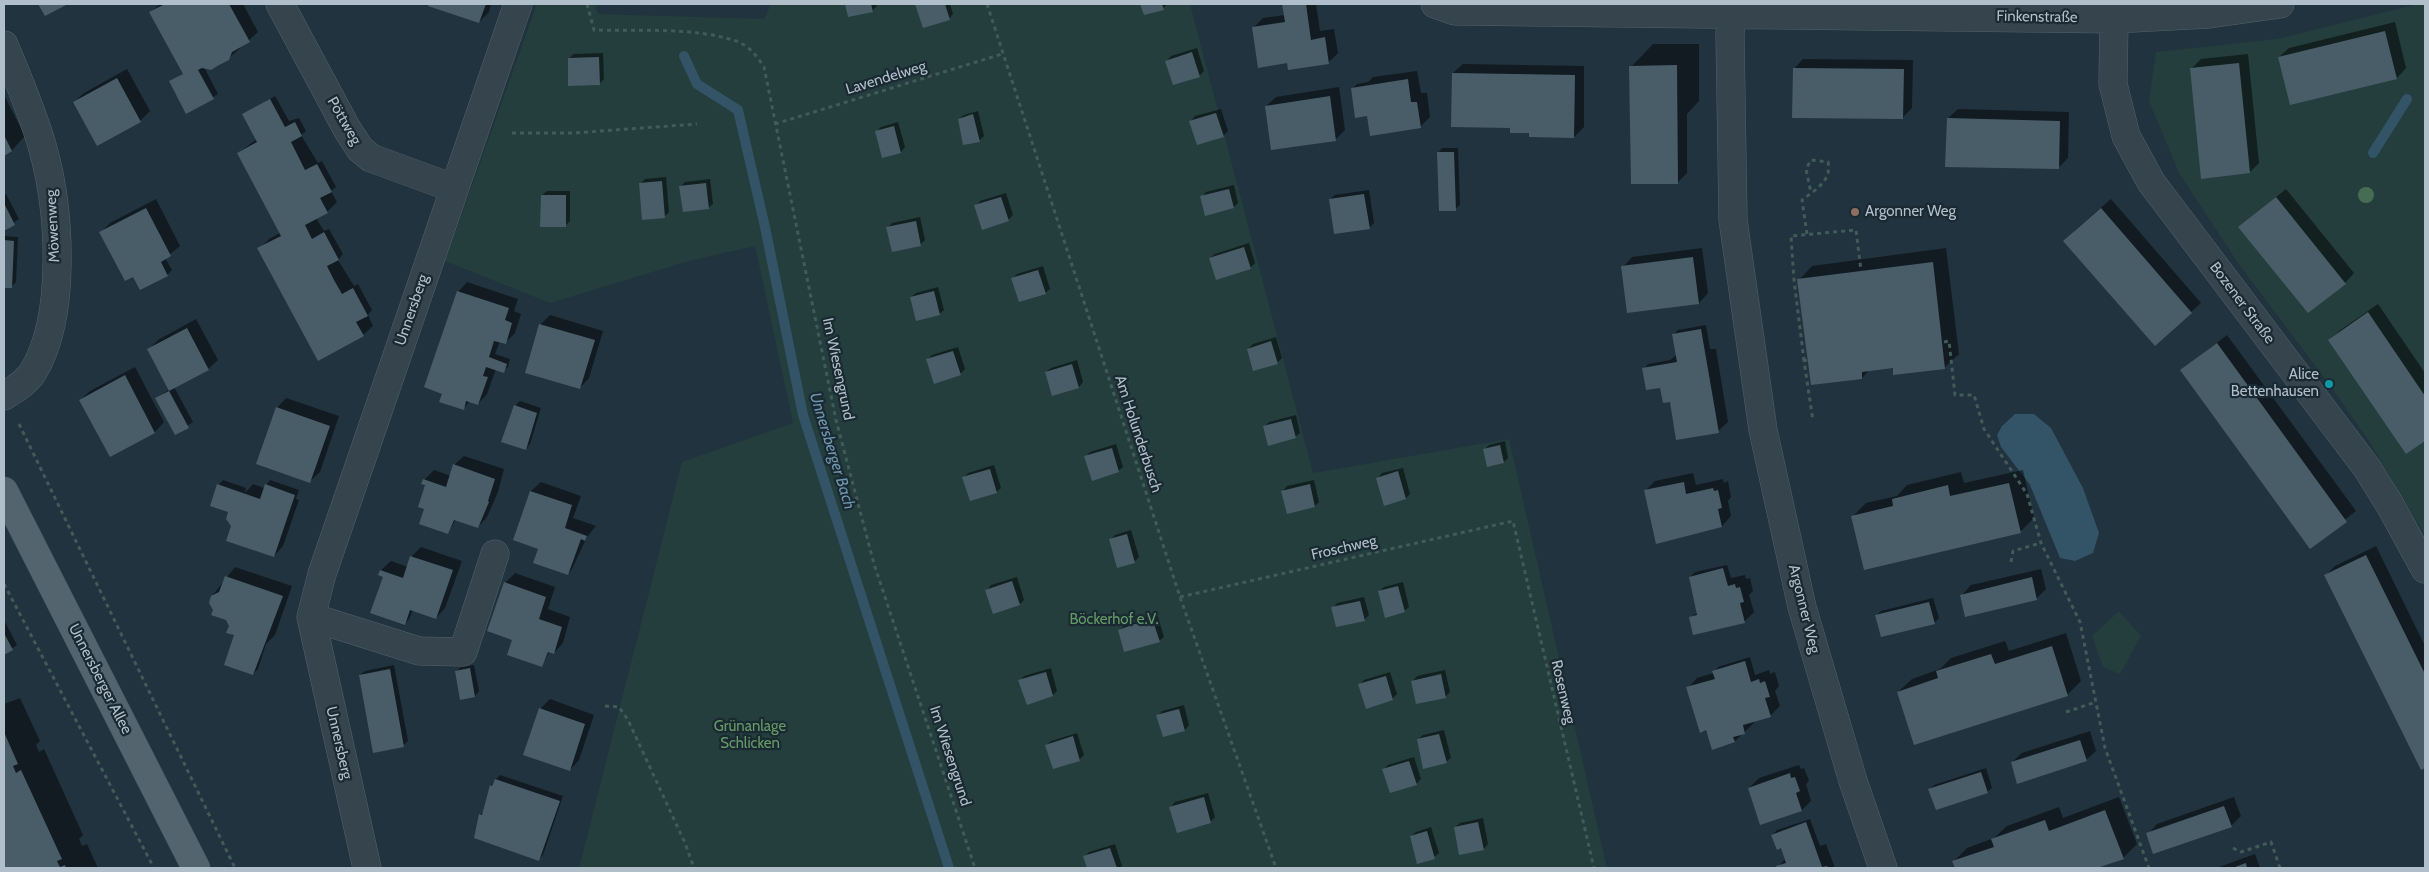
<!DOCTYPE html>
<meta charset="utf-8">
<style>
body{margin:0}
#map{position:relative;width:2429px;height:872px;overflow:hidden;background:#21333e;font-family:Cabin,sans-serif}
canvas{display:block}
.frame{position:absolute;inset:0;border:5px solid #b0bfc9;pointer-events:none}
</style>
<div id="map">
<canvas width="2429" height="872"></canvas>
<div class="frame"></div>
</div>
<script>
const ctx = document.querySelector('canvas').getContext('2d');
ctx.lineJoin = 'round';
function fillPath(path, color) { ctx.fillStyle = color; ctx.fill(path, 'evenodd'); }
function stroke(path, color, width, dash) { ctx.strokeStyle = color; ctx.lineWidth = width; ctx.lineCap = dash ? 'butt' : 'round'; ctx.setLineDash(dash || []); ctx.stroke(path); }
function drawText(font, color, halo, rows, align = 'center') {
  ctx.font = font + ' Cabin,sans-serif'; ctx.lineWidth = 4.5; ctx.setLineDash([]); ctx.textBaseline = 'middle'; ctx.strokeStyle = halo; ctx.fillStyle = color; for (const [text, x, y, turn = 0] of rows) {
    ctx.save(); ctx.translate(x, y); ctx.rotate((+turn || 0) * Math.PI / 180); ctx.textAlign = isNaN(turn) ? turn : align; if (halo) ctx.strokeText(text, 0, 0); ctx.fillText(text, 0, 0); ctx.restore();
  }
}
const green = new Path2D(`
 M537 4H595L598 14 764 19 771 4H1190L1313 473 1509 439 1607 868H579L682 462 793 423 755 246 689 261 550 303 445 261Z
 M2418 4H2425V535L2367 438 2329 384 2238 263 2179 173 2149 101 2156 52 2277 39Z
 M2119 611 2141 636 2120 674 2103 667 2092 636Z`);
const water = new Path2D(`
 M2015 414H2034L2051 428 2083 488 2099 533 2093 553 2075 561 2060 558 2030 485 2001 447 1997 435 2002 426Z`);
const shadow = new Path2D(`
 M160 4H243L258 32 228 59 204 67 218 94 187 112 171 82 184 73 151 12Z
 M430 4H491L489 12 479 22Z
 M847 4H876L877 6 872 11 849 16Z
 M916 4H950L953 14 949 19 923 27Z
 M1142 4H1168L1163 8 1145 14Z
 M1283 4H1316L1320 31 1334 29 1338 53 1328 63 1288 62 1253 28 1263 18 1285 15Z
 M2395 22 2406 68 2397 78 2291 103 2279 57 2289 48Z
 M1653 44H1699V101L1687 114V173L1678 182 1631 67Z
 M1197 48 1204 71 1199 76 1167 61 1171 56Z
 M603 53 604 79 599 84 569 58 574 54Z
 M2248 54 2259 163 2250 172 2191 69 2201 59Z
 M1803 59 1913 60 1912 108 1902 118 1794 69Z
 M1463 64 1584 66V127L1574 137 1530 132 1511 127 1453 73Z
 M127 69 150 111 140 121 97 145 74 102 84 93Z
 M1417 71 1421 93H1427L1430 117 1421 126 1368 113 1352 89 1357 84 1368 82 1373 77Z
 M1339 87 1345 130 1336 139 1272 149 1266 106 1276 97Z
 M4 95 25 136 12 150 4 154Z
 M275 96 289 121 299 118 306 131 301 135 318 163 322 161 336 187 331 191 337 202 327 212 316 218 324 231 329 229 343 254 338 260 354 286 358 284 372 310 368 315 373 326 363 335 259 249 269 239 280 233 238 153 257 139 244 115Z
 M1221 109 1228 131 1223 136 1191 121 1195 116Z
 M1958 109 2069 112 2068 158 2058 168 1948 118Z
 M978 111 984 136 980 140 964 144 959 119 964 115Z
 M898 122 905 147 901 152 883 157 876 132 881 127Z
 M1442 148H1458L1460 205 1455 209 1438 153Z
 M666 177 669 212 664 217 640 184 645 179Z
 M710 179 713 204 708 208 681 186 685 182Z
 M1234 185 1238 203 1234 207 1202 197 1206 192Z
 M2286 189 2354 273 2345 283 2250 218Z
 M1369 190 1374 223 1369 228 1330 199 1335 195Z
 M547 191H570V221L565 226 542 195Z
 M1006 193 1013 215 1008 220 976 206 980 201Z
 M6 194 19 219 4 229V195Z
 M156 199 180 246 165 258 172 270 167 275H133L101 232 110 223Z
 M2111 199 2201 303 2155 344 2074 231Z
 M920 217 925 240 920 245 888 227 892 223Z
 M4 236 18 237 16 282 11 287 4 286Z
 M1249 243 1255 263 1250 268 1210 258 1215 254Z
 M1702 248 1708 293 1699 303 1623 267 1632 257Z
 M1946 248 1959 354 1945 367 1894 374V366L1870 369 1862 378 1799 280 1812 266Z
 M1043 266 1050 289 1045 293 1013 278 1017 274Z
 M467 282 518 299 514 311 521 314 515 333 505 343 500 341 495 354 510 359 508 367 503 371 496 369 487 394 478 404 470 401 463 409 458 292Z
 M938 287 944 310 939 314 911 297 916 293Z
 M2378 304 2425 373V439L2406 452 2330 340 2339 331Z
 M550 315 603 331 589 378 580 388 541 324Z
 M196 319 218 360 208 369 174 387 193 422 176 433 157 398 170 389 149 349 158 340Z
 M1706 325 1710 349H1716L1728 422 1718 431 1671 400 1644 369 1648 364 1670 360 1677 355 1673 335 1678 330Z
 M2227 335 2356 511 2310 547 2181 370Z
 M1276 337 1282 358 1277 363 1248 349 1253 344Z
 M958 347 965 369 960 374 928 359 932 355Z
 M1077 360 1083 382 1079 387 1053 395 1046 372 1051 368Z
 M135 367 164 422 155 432 110 456 80 400 90 391Z
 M286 398 339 416 320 472 310 481 277 408Z
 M520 401 541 408 530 444 526 449 503 441 515 406Z
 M1296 415 1300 433 1295 437 1264 427 1269 422Z
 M1505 441 1508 458 1504 462 1485 449 1489 445Z
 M1116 444 1123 467 1118 471 1086 456 1090 452Z
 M464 456 504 469 498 492 487 517 478 527 456 519 448 533 425 509 427 485 424 480 434 470 451 476 454 465Z
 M994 465 1001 488 996 492 964 477 968 473Z
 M1403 468 1410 494 1406 498 1385 504 1378 478 1382 473Z
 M2023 470 2034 518 2020 532 1852 517 1866 503 1897 496 1907 485 1961 472 1964 483Z
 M1693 473 1696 485 1723 479 1724 483 1728 481 1731 497 1728 501 1731 516 1722 526 1645 491 1655 481Z
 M223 480 246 488 245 493 253 484 264 488 270 480 299 490 296 499 299 500 283 546 274 556 232 526 230 512 218 485Z
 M1314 480 1319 502 1315 506 1283 491 1287 486Z
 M541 482 581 496 573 518 596 526 587 537 572 569 568 574 540 548 515 539 531 491Z
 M1131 530 1139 557 1134 562 1110 540 1115 535Z
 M2376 546 2425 646V766L2421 768 2325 576 2335 566Z
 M421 547 462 561 445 608 436 618 413 610 409 619 405 624 381 570 391 561 408 567 412 556Z
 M1727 565 1731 578 1745 575 1746 579 1750 578 1753 591 1749 595 1754 612 1744 622 1690 618 1698 612 1690 577 1695 572Z
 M235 567 292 586 275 635 266 644 258 669 253 674 227 619 214 610 212 596Z
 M2041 569 2046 589 2037 598 1966 615 1962 595 1971 585Z
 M515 573 555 587 548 609 570 617 563 643 554 653 550 651 542 665 505 583Z
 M1017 577 1024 600 1020 604 987 590 991 585Z
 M1403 582 1409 607 1404 611 1379 592 1384 587Z
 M1364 597 1369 615 1364 620 1333 608 1337 603Z
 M1933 598 1939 618 1934 623 1877 615 1881 611Z
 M1157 614 1164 637 1159 641 1120 630 1124 626Z
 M4 620 17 645 4 654Z
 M2066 633 2081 681 2068 694 1915 743 1898 692 1912 679 1940 669 1951 658 2005 641 2009 651Z
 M1750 657 1755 675 1769 670 1770 674 1775 672 1779 686 1775 691 1780 706 1770 716 1754 721V723L1735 741 1713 748 1688 688 1697 678 1714 673 1718 667Z
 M394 665 408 741 404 745 360 675 365 671Z
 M474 665 479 691 475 696 456 672 461 667Z
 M1051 668 1057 691 1053 695 1020 681 1024 676Z
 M1445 670 1450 692 1445 697 1413 681 1417 676Z
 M1390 672 1397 694 1392 699 1360 684 1364 680Z
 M20 698 40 741 36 745 39 752 44 749 83 835 79 839 82 846 87 844 98 868H4V704Z
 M550 699 594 715 579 760 570 770 540 709Z
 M1184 705 1189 725 1185 730 1163 736 1158 716 1162 711Z
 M1444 730 1451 758 1446 762 1418 739 1423 735Z
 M2090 731 2096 751 2086 760 2012 762 2022 753Z
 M1077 733 1084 755 1079 760 1047 745 1051 741Z
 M1414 757 1421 779 1416 784 1384 769 1388 765Z
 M1799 765 1801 769 1804 768 1809 781 1806 784 1811 801 1802 810 1749 788 1759 778Z
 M1986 768 1992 788 1987 792 1930 789 1934 785Z
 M500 775 563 796 543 855 539 859 480 815 485 811 491 785Z
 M1208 793 1215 817 1210 822 1171 807 1175 802Z
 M2119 797 2137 844 2123 858 2093 868H1956L1954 861 1967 848 1994 838 2007 826 2059 807 2063 818Z
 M2234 797 2241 816 2231 826 2148 834 2157 824Z
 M1483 818 1488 844 1484 849 1455 827 1460 823Z
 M1810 819 1820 846 1826 844 1835 868H1777L1786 858 1782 846 1772 835 1777 830Z
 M1431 827 1439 853 1434 857 1411 836 1416 832Z
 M1115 844 1122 866 1120 868H1088L1085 856 1089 852Z
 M2255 854 2260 868H2216Z`);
const stream = new Path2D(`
 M684 56 697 84 738 110 765 227 803 415 949 868
 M2373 153 2407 99`);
const building = new Path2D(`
 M38 4H68L45 16Z
 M165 4H229L250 42 232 52 229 60 219 65 211 70 202 68 198 70 214 99 186 114 169 81 183 74 149 12Z
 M429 4H486L479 23 428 6Z
 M845 4H871L873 12 848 17Z
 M915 4H945L950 20 923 28Z
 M1140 4H1162L1164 10 1144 15Z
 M1282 4H1306L1311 40 1325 37 1329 64 1288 70 1287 63 1258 68 1252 27 1285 22Z
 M2385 31 2397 79 2290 105 2278 57Z
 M1192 52 1200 77 1173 85 1165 61Z
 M599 57 600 85 568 86V58Z
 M2239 63 2250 173 2201 179 2190 68Z
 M1677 65 1678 184H1631L1629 66Z
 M1793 68 1904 69 1903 119 1792 118Z
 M1452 73 1575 75 1574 138 1529 137V133H1510V128L1451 127Z
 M117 78 141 122 97 146 73 102Z
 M1408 79 1411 102H1417L1421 128 1370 136 1367 116 1355 118 1351 88Z
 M1330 96 1336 141 1271 150 1265 106Z
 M270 99 285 127 295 122 302 136 291 142 305 170 317 164 332 192 320 198 328 213 305 225 312 239 324 232 339 260 327 266 334 280 342 294 353 288 368 316 356 322 364 336 318 361 257 248 281 236 237 153 257 142 242 114Z
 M1216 113 1224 137 1197 145 1189 121Z
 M973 114 980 142 963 145 958 119Z
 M1947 118 2060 121 2059 169 1945 167Z
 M894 126 901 153 882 158 875 131Z
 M4 135 12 151 4 156Z
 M1437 152H1454L1456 211H1439Z
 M662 181 665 218 642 220 639 183Z
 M706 183 709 209 683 212 679 186Z
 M1229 189 1234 208 1205 216 1200 196Z
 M1364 194 1370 229 1334 234 1329 199Z
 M541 195H566V227H540Z
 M1001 197 1009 221 982 230 974 205Z
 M2276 197 2346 284 2308 313 2238 227Z
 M4 203 15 225 4 231Z
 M146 208 171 256 161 262 168 276 140 290 133 277 125 281 99 232Z
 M2101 208 2192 313 2155 346 2063 241Z
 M916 221 921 246 892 252 886 227Z
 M4 240 14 241 12 288H4Z
 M1244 247 1251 269 1216 280 1209 258Z
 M1693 257 1699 304 1627 313 1621 266Z
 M1933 262 1945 369 1893 375V368L1862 372V379L1811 385 1797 279Z
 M1038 270 1046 294 1019 302 1011 278Z
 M457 291 509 308 505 320 512 323 506 344 494 341 489 357 507 364 504 373 486 367 483 376 488 377 478 405 466 401 464 410 439 402 442 394 424 387Z
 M934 291 940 315 916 321 910 297Z
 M2368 312 2425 396V441L2406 454 2328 340Z
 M539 324 595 340 580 389 525 373Z
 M187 328 209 370 169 391 189 428 175 435 155 398 169 391 147 349Z
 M1701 329 1719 433 1676 440 1670 402 1663 403 1660 388 1646 390 1642 368 1677 362 1672 334Z
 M1271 341 1278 364 1253 371 1247 349Z
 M2217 343 2347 522 2310 549 2180 370Z
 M953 351 961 375 934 384 926 359Z
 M1072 364 1079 388 1052 396 1045 372Z
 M125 375 155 433 110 457 79 400Z
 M514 405 537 413 526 450 501 442Z
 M276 407 330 426 310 483 256 464Z
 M1291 419 1296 438 1268 446 1263 426Z
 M1500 445 1504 463 1487 467 1483 449Z
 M1112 448 1119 472 1092 481 1084 456Z
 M453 464 495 479 488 501 489 502 478 528 454 520 448 534 419 524 424 509 418 507 425 485 421 484 423 479 446 487Z
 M990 469 997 493 970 501 962 477Z
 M1398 471 1406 499 1384 506 1376 478Z
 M1684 482 1686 494 1713 488 1714 491 1718 490 1722 508 1718 509 1722 527 1656 544 1644 490Z
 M2009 483 2021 533 1864 570 1851 516 1893 506 1892 499 1948 485 1950 496Z
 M217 484 260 499 265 484 295 495 274 557 226 541 231 526 226 519 228 512 210 506Z
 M1310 484 1315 507 1287 514 1281 491Z
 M530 491 572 505 565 528 587 536 585 541 581 539 568 575 533 563 538 549 513 540Z
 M1127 534 1135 563 1117 568 1109 539Z
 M2366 555 2425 674V768L2421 770 2324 575Z
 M410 556 453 570 436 619 410 610 405 625 370 613 383 577 378 575 380 570 403 578Z
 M1723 568 1728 586 1735 584 1736 588 1740 587 1744 602 1740 603 1745 623 1693 635 1689 617 1697 615 1689 577Z
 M225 576 283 596 253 675 224 665 234 635 226 633 229 626 226 620 211 615 213 610 209 603 211 596 219 592Z
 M2032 577 2037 600 1965 617 1960 595Z
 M1012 581 1020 605 993 614 985 590Z
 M504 582 546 597 539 619 562 627 554 654 548 652 542 667 507 655 512 640 487 631Z
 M1398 586 1405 612 1385 618 1378 591Z
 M1360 601 1365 621 1336 627 1331 607Z
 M1929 602 1935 624 1881 637 1875 615Z
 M1152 618 1160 642 1124 652 1118 630Z
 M4 633 13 650 4 655Z
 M2052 646 2068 696 1914 745 1897 692 1938 678 1936 671 1991 654 1995 664Z
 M1745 661 1751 682 1759 679 1760 683 1765 681 1770 697 1765 698 1771 717 1743 725 1745 734 1733 737 1735 742 1712 750 1706 730 1700 733 1686 687 1715 679 1712 671Z
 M470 668 475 697 460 700 455 671Z
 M390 669 404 747 373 753 359 675Z
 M1046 672 1053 696 1027 705 1018 680Z
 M1441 674 1446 698 1416 704 1411 681Z
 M1386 676 1393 700 1366 709 1358 684Z
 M539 708 585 724 570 771 523 755Z
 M1179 709 1185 731 1163 737 1156 715Z
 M4 732 18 764 13 766 16 773 21 770 62 859 57 861 60 867 65 865 66 868H4Z
 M1439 734 1447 763 1423 769 1417 739Z
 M1073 736 1080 761 1053 769 1045 745Z
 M2080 740 2087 761 2017 784 2011 762Z
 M1409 761 1417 785 1390 793 1382 769Z
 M1981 772 1988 793 1936 810 1928 789Z
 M1790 773 1791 778 1795 777 1800 791 1796 793 1802 811 1760 825 1748 788Z
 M495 779 560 801 539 861 474 838 479 814 482 815 490 785 492 786Z
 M1204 797 1211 823 1177 833 1169 807Z
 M2224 806 2232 827 2153 854 2146 833Z
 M2105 810 2124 859 2097 868H1955L1952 861 1994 847 1991 839 2045 820 2049 831Z
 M1478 822 1484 850 1459 855 1454 827Z
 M1806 822 1821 864 1822 867 1827 866 1828 868H1776V866L1786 863 1781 848 1777 850 1771 835Z
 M1427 831 1435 859 1417 864 1410 836Z
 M1110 848 1117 868H1087L1083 856Z
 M2246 863 2247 868H2232Z`);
const path = new Path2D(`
 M587 4 594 30C638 31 694 27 736 41 748 45 757 56 764 67L836 420 874 564 975 868
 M987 4 1180 597 1276 868
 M775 124 1002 54
 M512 133H573L697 124
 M1807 234 1802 200C1815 190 1832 181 1828 162L1811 160 1806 169 1811 193
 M1944 342 1949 341 1955 395H1974L1984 429 2027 494 2041 543 2080 622 2105 748 2149 868
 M1807 360 1804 361 1813 421
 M1804 361 1794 280 1791 236 1856 230 1861 271
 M19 424 235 868
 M2011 562 2013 551 2041 543
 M4 584 154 868
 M1180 597 1513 521 1594 868
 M605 706 619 707 628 720 685 843 694 868
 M2066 712 2096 702
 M2233 848 2241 852 2271 842 2280 868`);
const minor = new Path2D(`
 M280 4 347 129 360 149 371 158 453 188
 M1435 4 1455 11 2114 19 2209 14 2280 4
 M1732 4 1730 34 1733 220 1763 430 1802 607 1853 781 1883 868
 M2114 19 2113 84 2126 136 2151 182 2367 468 2390 505 2425 569
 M4 45C18 79 33 113 43 149 60 210 67 316 33 372 26 383 14 390 4 396
 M311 617 419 651 463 652 495 554
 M367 868 311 617 322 574 518 4`);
const major = new Path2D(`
 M4 491 196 868`);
const trees = [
 [2366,195]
];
const markers = [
 [1855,212,5,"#8d6e63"],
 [2329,384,5,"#0f9aa8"]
];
const streetNames = [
 ["Finkenstraße",2037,17,1],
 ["Lavendelweg",886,78,-17],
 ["Pöttweg",344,121,60],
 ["Möwenweg",53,226,-93],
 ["Bozener Straße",2242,303,53],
 ["Unnersberg",412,310,-71],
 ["Im Wiesengrund",838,369,78],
 ["Am Holunderbusch",1138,434,72],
 ["Froschweg",1344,548,-13],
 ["Argonner Weg",1804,609,76],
 ["Unnersberger Allee",100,679,63],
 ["Rosenweg",1563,692,77],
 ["Unnersberg",339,743,77],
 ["Im Wiesengrund",950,756,72]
];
const poiNames = [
 ["Argonner Weg",1865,212],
 ["Alice",2319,375,"right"],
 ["Bettenhausen",2319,392,"right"]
];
const parkNames = [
 ["Böckerhof e.V.",1114,620],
 ["Grünanlage",750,727],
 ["Schlicken",750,744]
];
const waterNames = [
 ["Unnersberger Bach",832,451,73]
];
fillPath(green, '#233e3c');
fillPath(water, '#335366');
fillPath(shadow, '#0007');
stroke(stream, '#335366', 10);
fillPath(building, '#495d69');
stroke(minor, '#53626b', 29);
stroke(major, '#415059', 29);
stroke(path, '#415b58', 3, [4, 4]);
stroke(minor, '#35444d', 28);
stroke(major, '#53646e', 28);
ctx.fillStyle = '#466d54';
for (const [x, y] of trees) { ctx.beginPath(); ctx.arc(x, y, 8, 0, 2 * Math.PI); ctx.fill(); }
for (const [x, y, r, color] of markers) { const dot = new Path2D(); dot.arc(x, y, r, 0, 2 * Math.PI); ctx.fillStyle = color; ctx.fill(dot); stroke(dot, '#1a2932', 2); }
drawText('15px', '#b0bfc9', '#1a2932', streetNames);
drawText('15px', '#b0bfc9', '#1a2932', poiNames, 'left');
drawText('15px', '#659c66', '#1a2932', parkNames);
drawText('italic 16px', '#6e97af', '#1a2932', waterNames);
</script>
